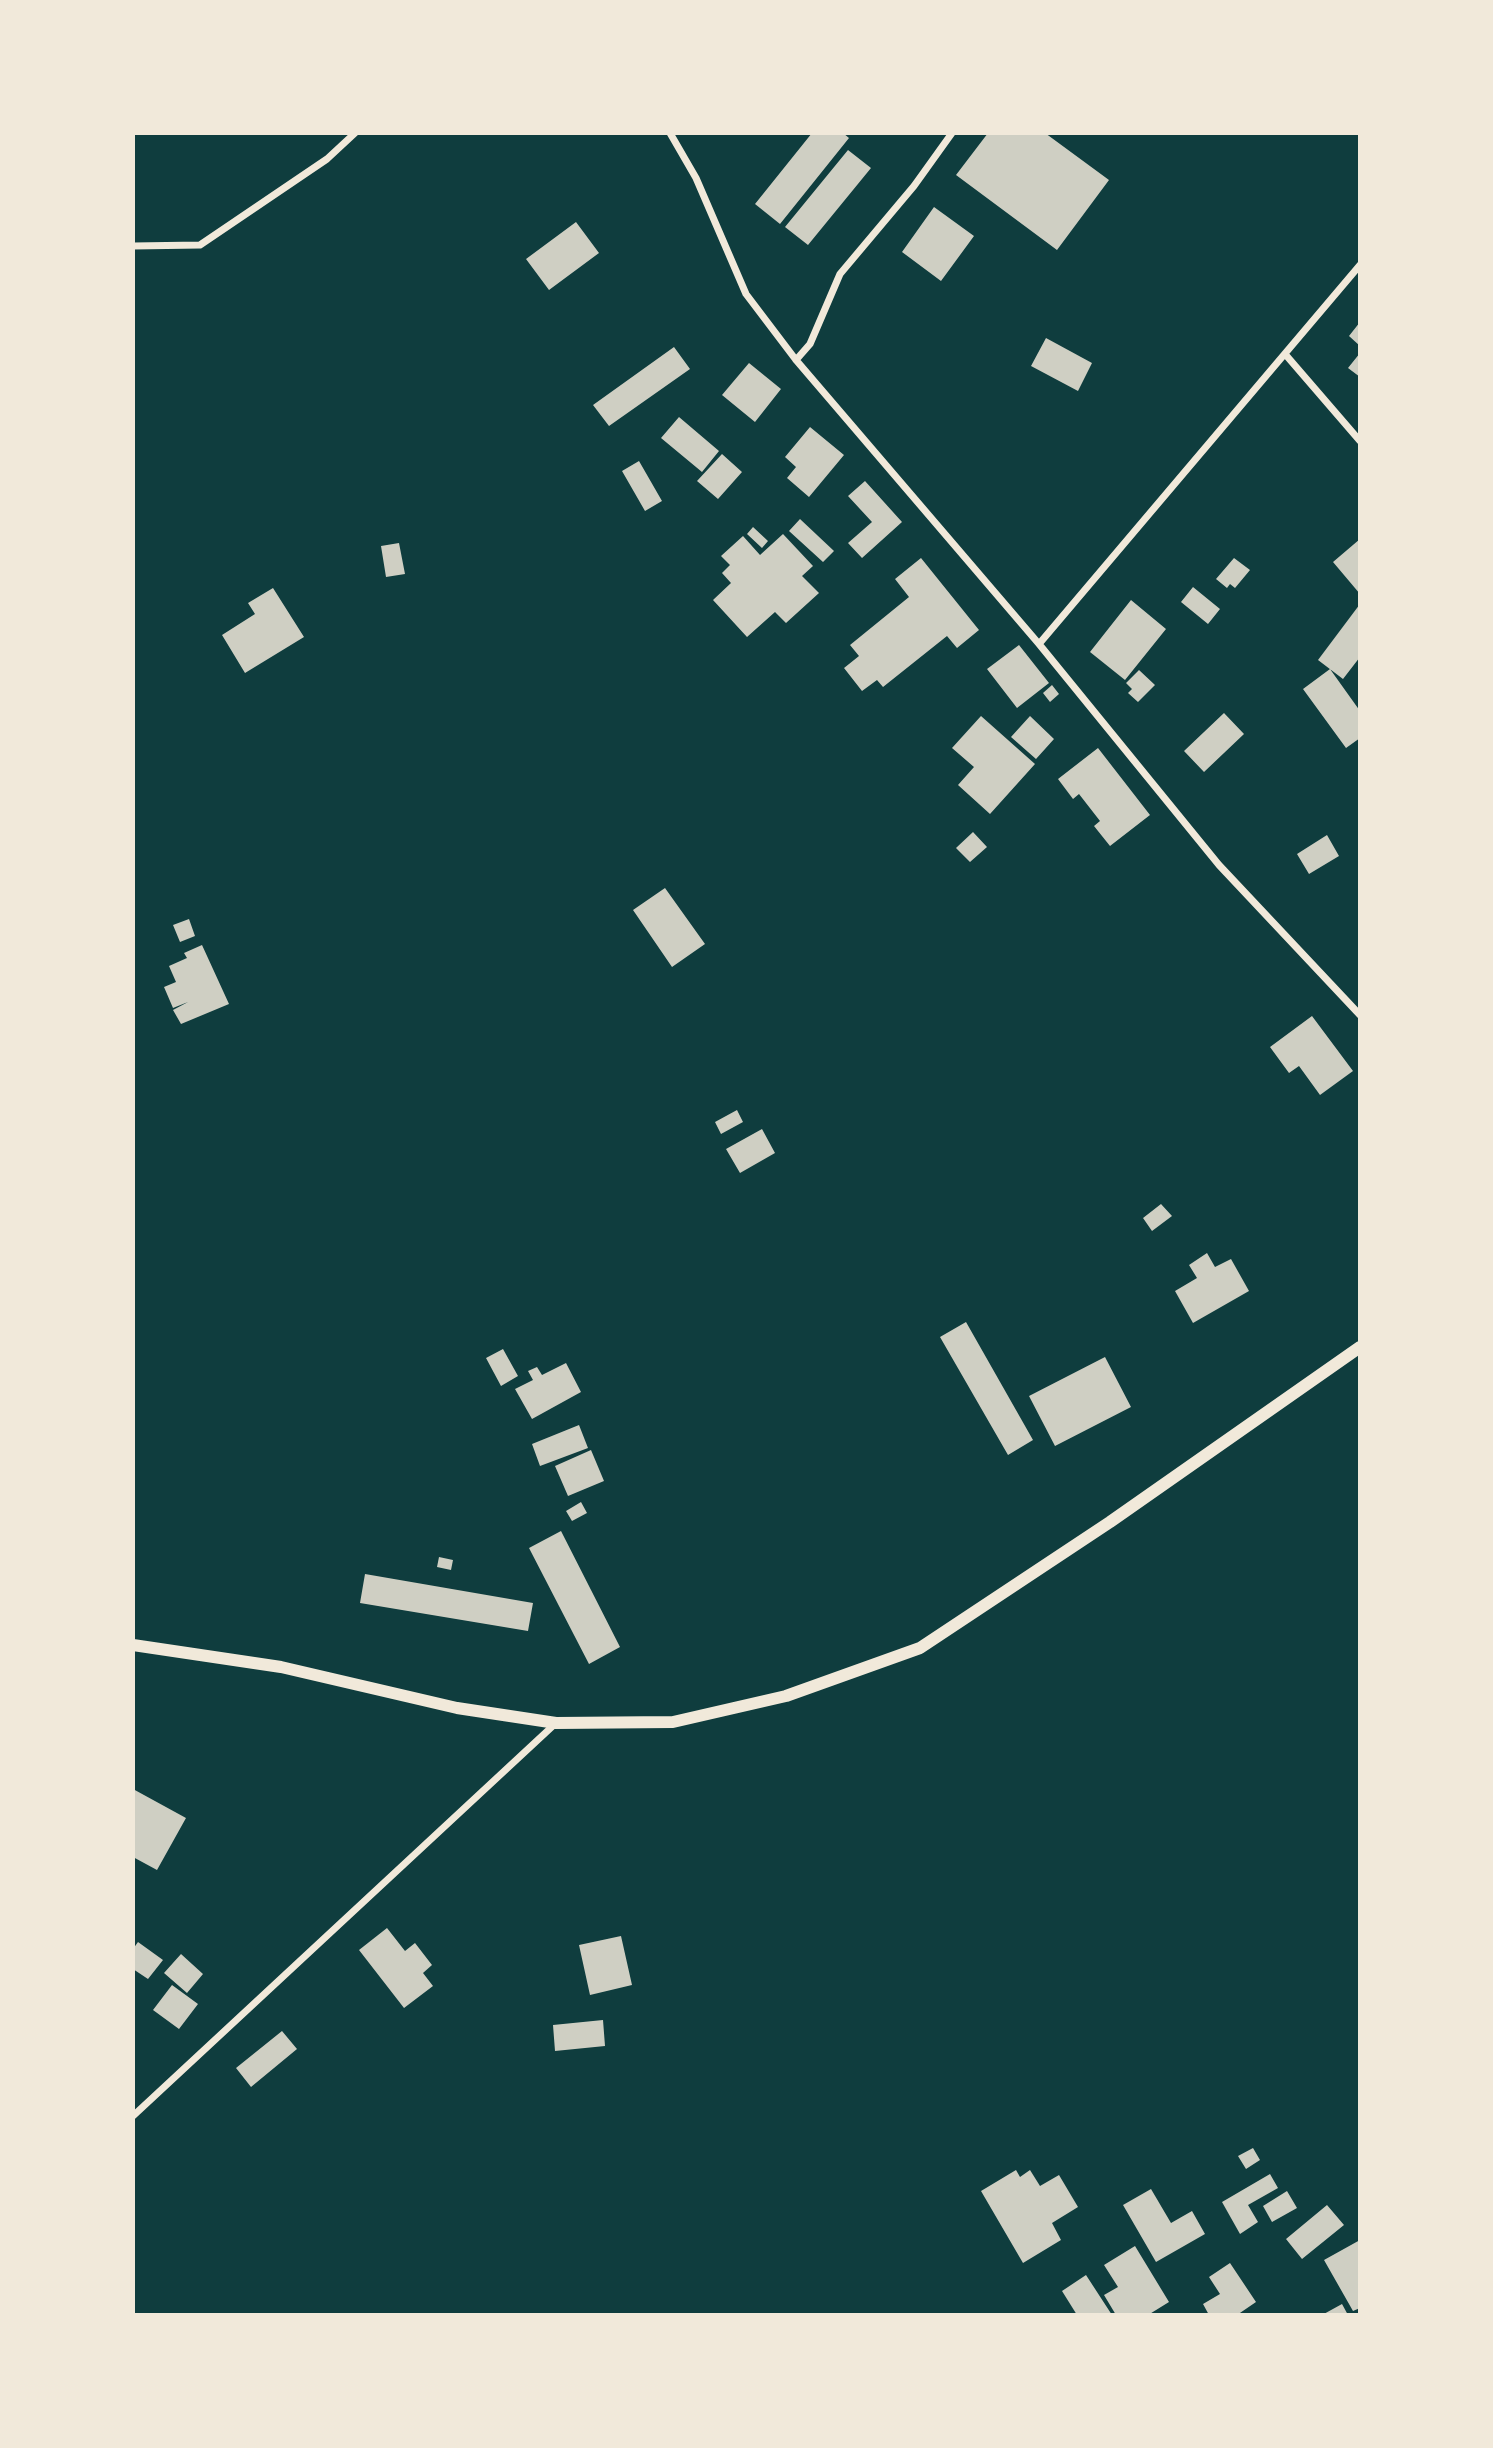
<!DOCTYPE html>
<style>
body{margin:0}
#map{position:relative;width:1493px;height:2448px;overflow:hidden;background:#0f3d3e;font-family:Georgia,serif}
canvas{display:block}
.frame{position:absolute;inset:0;border:135px solid #f1e9da;pointer-events:none}
</style>
<div id="map">
<canvas width="1493" height="2448"></canvas>
<div class="frame"></div>
</div>
<script>
const ctx = document.querySelector('canvas').getContext('2d');
ctx.lineJoin = 'round';
function fillPath(path, color) { ctx.fillStyle = color; ctx.fill(path, 'evenodd'); }
function stroke(path, color, width, dash) { ctx.strokeStyle = color; ctx.lineWidth = width; ctx.lineCap = dash ? 'butt' : 'round'; ctx.setLineDash(dash || []); ctx.stroke(path); }
const building = new Path2D(`
 M812 133H843L849 138 780 224 755 204Z
 M988 133H1045L1109 180 1057 250 956 175Z
 M848 150 871 168 808 245 785 227Z
 M934 207 974 236 941 281 902 252Z
 M576 222 599 253 549 290 526 259Z
 M1360 322V346L1349 336Z
 M1046 338 1092 363 1078 391 1031 366Z
 M674 347 690 369 609 426 593 405Z
 M1360 353V377L1348 368Z
 M749 363 781 389 755 422 722 395Z
 M679 417 719 451 702 472 661 438Z
 M810 427 844 455 809 497 787 478 796 467 785 457Z
 M722 454 742 472 718 499 697 481Z
 M639 461 662 501 645 511 622 471Z
 M865 481 902 522 862 558 848 543 872 522 848 496Z
 M800 519 834 551 823 562 789 531Z
 M753 527 768 541 762 548 747 534Z
 M783 534 813 566 802 576 819 593 786 623 775 612 747 637 713 600 731 583 722 573 730 565 721 556 743 536 760 555Z
 M1360 539V594L1333 562Z
 M399 543 405 574 386 577 381 546Z
 M921 558 979 630 957 648 947 636 883 687 877 680 862 691 844 668 859 656 850 645 909 597 895 579Z
 M1234 558 1250 570 1235 588 1230 584 1227 588 1216 579Z
 M1193 587 1220 609 1208 624 1181 602Z
 M273 588 304 637 245 673 222 635 255 614 248 603Z
 M1131 600 1166 629 1125 680 1090 652Z
 M1360 604V657L1343 679 1318 660Z
 M1019 645 1049 683 1017 708 987 669Z
 M1330 669 1360 711V738L1346 748 1303 689Z
 M1139 670 1155 685 1138 702 1128 693 1132 689 1126 683Z
 M1052 685 1059 694 1050 702 1043 693Z
 M1224 713 1244 734 1204 772 1184 751Z
 M981 716 1035 764 990 814 958 785 974 767 952 748Z
 M1030 716 1054 739 1036 759 1011 737Z
 M1098 748 1150 815 1110 846 1094 826 1100 821 1079 794 1073 799 1058 779Z
 M973 832 987 847 970 862 956 848Z
 M1327 835 1339 856 1309 874 1297 854Z
 M665 888 705 944 672 967 633 910Z
 M189 919 195 936 180 942 173 925Z
 M202 945 229 1004 181 1024 173 1010 188 1002 173 1008 164 987 176 982 169 966 187 958 184 953Z
 M1312 1016 1353 1071 1320 1095 1299 1066 1289 1073 1270 1047Z
 M737 1110 743 1122 721 1134 715 1122Z
 M762 1129 775 1153 740 1173 726 1149Z
 M1161 1204 1172 1216 1152 1231 1143 1218Z
 M1207 1253 1215 1267 1231 1259 1249 1291 1193 1323 1175 1291 1197 1278 1189 1265Z
 M966 1322 1033 1440 1008 1455 940 1337Z
 M503 1349 518 1376 501 1386 486 1358Z
 M1105 1357 1131 1407 1055 1446 1029 1396Z
 M566 1363 581 1392 532 1419 515 1389 533 1380 528 1371 537 1367 542 1375Z
 M579 1425 588 1448 540 1466 532 1444Z
 M591 1450 604 1481 568 1496 555 1466Z
 M581 1502 587 1513 572 1521 566 1511Z
 M561 1531 620 1647 589 1664 529 1548Z
 M439 1557 453 1560 451 1570 437 1567Z
 M365 1574 533 1603 528 1631 360 1603Z
 M133 1789 186 1818 157 1870 133 1857Z
 M387 1928 405 1951 415 1943 432 1965 423 1973 433 1986 404 2008 359 1950Z
 M621 1936 632 1985 590 1995 579 1945Z
 M138 1942 163 1960 148 1979 133 1969V1949Z
 M181 1954 203 1974 187 1993 164 1973Z
 M172 1985 198 2004 179 2029 153 2010Z
 M603 2020 605 2046 555 2051 553 2025Z
 M282 2031 297 2049 251 2087 236 2068Z
 M1253 2148 1260 2160 1246 2169 1238 2156Z
 M1016 2170 1020 2177 1030 2170 1040 2186 1059 2175 1078 2207 1052 2223 1061 2240 1023 2263 981 2191Z
 M1270 2174 1278 2188 1248 2205 1258 2222 1240 2234 1222 2202Z
 M1151 2189 1171 2223 1192 2211 1205 2234 1156 2262 1123 2205Z
 M1287 2191 1297 2208 1272 2222 1263 2206Z
 M1327 2205 1344 2225 1302 2259 1286 2239Z
 M1360 2240V2308L1353 2311 1324 2260Z
 M1135 2246 1169 2302 1148 2315H1116L1104 2295 1118 2287 1104 2265Z
 M1230 2263 1256 2302 1237 2315H1209L1203 2304 1220 2294 1209 2277Z
 M1086 2275 1112 2315H1077L1062 2291Z
 M1342 2304 1348 2315H1322Z`);
const minor = new Path2D(`
 M670 133 696 178 746 294 796 360 1039 644 1219 865 1360 1015
 M133 246 200 245 327 159 355 133
 M1285 354 1360 441
 M796 360 810 344 840 274 914 186 952 133
 M1039 644 1360 265
 M133 2116 556 1723`);
const tertiary = new Path2D(`
 M133 1645 281 1667 457 1708 556 1723 673 1722 786 1696 920 1648 1110 1522 1360 1347`);
fillPath(building, '#cfcfc3');
stroke(minor, '#f1e9da', 7);
stroke(tertiary, '#f1e9da', 12);
</script>
